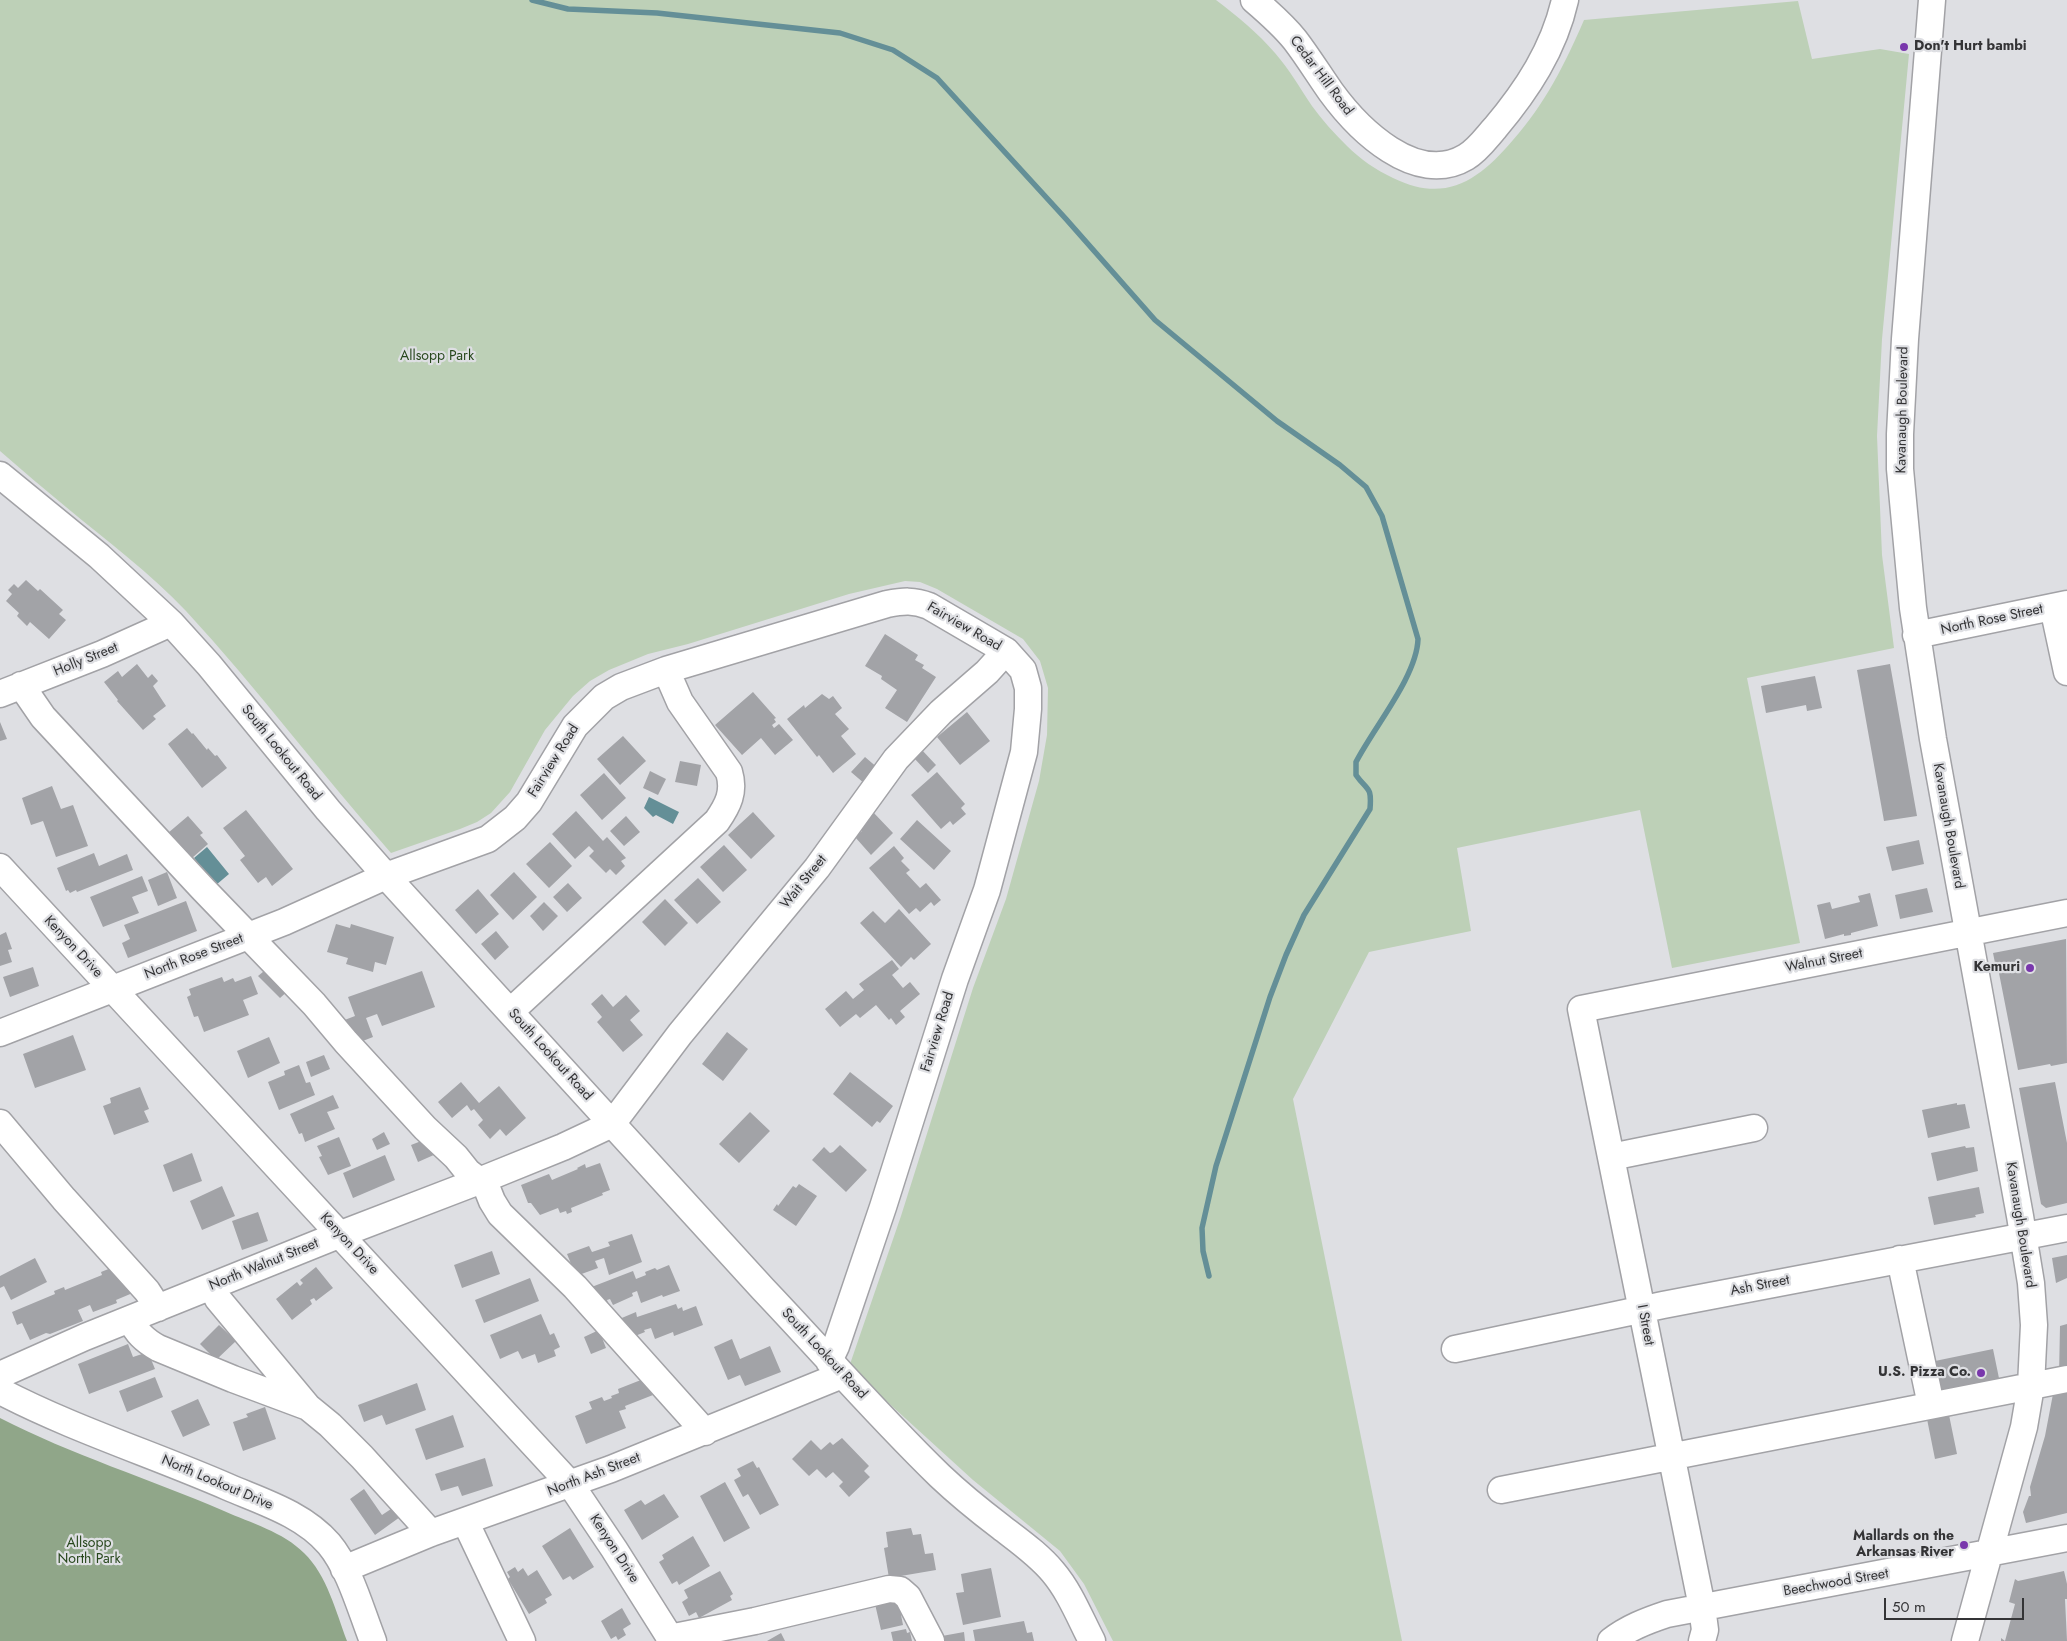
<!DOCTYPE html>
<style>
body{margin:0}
#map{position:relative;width:2067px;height:1641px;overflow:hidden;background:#dedfe3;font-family:Jost,sans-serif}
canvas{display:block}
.scale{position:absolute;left:1884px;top:1598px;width:140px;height:22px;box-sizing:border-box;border:2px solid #343436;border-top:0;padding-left:6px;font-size:15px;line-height:18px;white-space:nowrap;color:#343436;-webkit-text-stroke:4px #dedfe3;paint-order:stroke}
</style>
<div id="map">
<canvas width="2067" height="1641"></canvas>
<div class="scale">50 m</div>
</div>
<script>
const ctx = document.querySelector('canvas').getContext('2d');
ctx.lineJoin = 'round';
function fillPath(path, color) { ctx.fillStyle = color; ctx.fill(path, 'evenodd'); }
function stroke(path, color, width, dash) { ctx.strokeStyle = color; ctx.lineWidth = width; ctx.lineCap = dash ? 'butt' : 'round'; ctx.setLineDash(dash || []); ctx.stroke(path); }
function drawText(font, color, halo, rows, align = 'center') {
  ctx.font = font + ' Jost,sans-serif'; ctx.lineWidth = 4.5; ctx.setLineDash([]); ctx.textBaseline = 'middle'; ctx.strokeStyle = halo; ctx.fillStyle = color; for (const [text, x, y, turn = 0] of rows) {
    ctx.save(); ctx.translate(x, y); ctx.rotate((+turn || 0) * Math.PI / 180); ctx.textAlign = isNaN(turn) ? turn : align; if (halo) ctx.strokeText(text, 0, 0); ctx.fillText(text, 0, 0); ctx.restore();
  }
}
const green = new Path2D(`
 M0 0H1216C1237 16 1258 33 1275 53 1289 69 1300 88 1312 106 1322 120 1334 133 1347 146 1360 159 1376 170 1393 178 1446 204 1479 180 1513 140 1545 104 1565 64 1584 20L1798 1 1812 59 1880 49 1909 54 1882 339 1877 436 1882 555 1894 648 1747 678 1800 943 1672 968 1640 810 1457 848 1471 931 1369 952 1293 1099 1402 1641H1113L1084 1584 1060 1551 973 1480 849 1367 901 1216 973 988 1006 899 1039 781 1047 735 1048 688 1040 661 1023 639 937 589 920 582 905 581 849 594 688 644 648 654 609 670 590 681 573 696 545 730 510 792 491 813 477 822 460 829 391 853C321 774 258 689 186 611 150 573 107 541 66 507 44 489 22 470 0 451Z`);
const forest = new Path2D(`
 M0 1418C72 1455 150 1479 224 1511 251 1523 283 1532 304 1553 327 1575 336 1612 347 1641H0Z`);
const water = new Path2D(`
 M649 797 679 812 673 824 656 815 653 817 644 808Z
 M207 847 229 874 216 885 194 858Z`);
const stream = new Path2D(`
 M532 0 568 9 657 13 840 33 893 50 937 78 1066 219 1155 320 1277 421 1340 465 1366 487 1382 516 1418 639C1417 676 1374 727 1356 762V775C1367 791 1372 785 1370 809L1304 915 1286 955 1270 997 1216 1166 1202 1228 1203 1251 1209 1276`);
const building = new Path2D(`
 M26 580 38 591 40 589 63 610 59 614 66 620 49 639 30 622 27 626 17 616 19 613 6 601 12 594 8 590 14 584 18 588Z
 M885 634 918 655 915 660 924 665 922 668 936 677 907 722 885 708 897 690 881 679 882 676 865 666Z
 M137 664 148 678 152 674 158 681 153 686 166 706 153 716 156 719 143 730 117 701 118 700 104 682 118 671 122 677Z
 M1890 664 1917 816 1884 821 1857 670Z
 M1815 676 1822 708 1807 711 1806 705 1766 713 1761 686Z
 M753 692 776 718 774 719 776 722 772 725 774 728 779 724 793 740 775 755 761 738 742 755 715 725Z
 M822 694 829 699 833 696 842 708 835 714 849 729 841 736 856 754 833 773 819 755 817 757 787 719 804 705 805 708Z
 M967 712 990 741 960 765 937 737Z
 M0 722 7 739 0 741Z
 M187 728 192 734 193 733 207 750 208 748 215 756 217 755 227 768 202 788 168 744Z
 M623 736 646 761 620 785 597 759Z
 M921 749 936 765 928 773 913 757Z
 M865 757 879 769 865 784 851 772Z
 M680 761 701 765 697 786 675 782Z
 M650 771 666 779 658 795 643 788Z
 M937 772 965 804 961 808 966 814 953 825 950 821 941 829 911 795Z
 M604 773 626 798 602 820 580 795Z
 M52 786 61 809 73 805 88 846 56 857 43 821 31 825 22 798Z
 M246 810 293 869 272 886 266 877 258 883 240 860 245 856 223 828Z
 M576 811 603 841 607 837 626 858 621 861 625 866 616 875 610 869 606 873 589 856 594 851 589 846 575 859 552 834Z
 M753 812 775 836 751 859 728 835Z
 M873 812 893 833 871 855 855 837 862 831 858 827Z
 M188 816 203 833 200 835 208 844 192 858 168 833Z
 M626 816 640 832 624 846 610 831Z
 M917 820 951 851 934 870 900 839Z
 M1919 840 1924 864 1892 871 1886 847Z
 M550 842 572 866 549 888 526 864Z
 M724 845 747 870 723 892 700 867Z
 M894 846 904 858 901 861 910 870 906 873 920 888 926 883 941 900 934 906 931 902 920 912 916 908 909 914 869 868Z
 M94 853 99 866 127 854 133 870 77 892 76 890 70 893 68 890 66 891 57 868Z
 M167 872 177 898 158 906 148 880Z
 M514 872 537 897 513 920 490 895Z
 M142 876 148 891 132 897 139 913 103 927 90 897Z
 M698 878 721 902 697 924 674 900Z
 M568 883 582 898 567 912 553 897Z
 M1927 888 1933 912 1900 919 1895 895Z
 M478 889 499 914 476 934 455 910Z
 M1870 893 1878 926 1851 933V935L1844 936V934L1825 939 1817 905 1830 902 1832 909 1860 902 1858 896Z
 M665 899 688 923 665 946 642 922Z
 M186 901 197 931 128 958 122 943 130 939 124 925Z
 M544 902 558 916 543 931 530 916Z
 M899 909 931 944 914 960 911 957 901 967 860 923 873 911 885 923Z
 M336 924 350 928 351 924 394 937 386 965 375 962 373 972 346 964 348 958 327 952Z
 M496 931 509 947 495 960 481 944Z
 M6 932 12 949 8 950 12 962 0 966V935Z
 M2066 939 2067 1063 2051 1066 2050 1064 2018 1070 1998 968H1996L1993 953Z
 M892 960 899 969 892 975 903 988 910 982 920 994 900 1011 905 1017 896 1025 891 1018 889 1020 876 1005 860 1018 856 1014 840 1027 825 1009 846 991 853 999 864 990 859 984Z
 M33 967 39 986 10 997 3 977Z
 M269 967 290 989 280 998 258 976Z
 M422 971 435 1007 382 1026 377 1014 366 1018 373 1037 350 1046 342 1021 355 1016 348 997Z
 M251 976 258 994 243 1000 249 1015 204 1032 198 1016 194 1017 187 997 191 995 189 989 222 977 224 982 233 978 235 982Z
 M602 994 613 1007 626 995 640 1011 630 1020 643 1035 623 1052 597 1022 602 1017 591 1004Z
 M727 1032 748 1049 723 1081 702 1064Z
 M73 1035 86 1070 35 1088 23 1054Z
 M269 1037 280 1063 248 1078 237 1051Z
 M324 1055 330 1069 311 1077 306 1062Z
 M299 1065 306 1083 310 1082 315 1095 279 1110 268 1082 285 1075 284 1071Z
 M850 1072 893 1106 880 1123 877 1121 872 1127 833 1094Z
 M461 1082 479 1103 499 1086 526 1118 506 1136 500 1129 490 1139 478 1125 483 1120 474 1109 471 1111 467 1105 452 1118 438 1102Z
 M2055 1082 2067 1143V1203L2046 1208 2041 1204 2019 1088Z
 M140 1087 149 1109 144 1111 149 1122 114 1135 103 1106 111 1103 110 1098Z
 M333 1095 339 1108 327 1112 335 1129 305 1142 302 1133 299 1134 290 1114Z
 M1957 1103V1105L1965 1104 1970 1128 1928 1138 1922 1110Z
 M750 1112 770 1131 739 1163 719 1144Z
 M384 1132 390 1144 377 1150 372 1139Z
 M339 1137 351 1166 328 1175 319 1157 322 1156 317 1146Z
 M429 1138 436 1154 418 1162 411 1145Z
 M840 1145 867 1170 846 1192 812 1160 824 1147 830 1153 833 1152Z
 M1965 1146 1966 1148 1974 1147 1978 1171 1937 1181 1931 1153Z
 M192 1153 202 1181 173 1192 163 1165Z
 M385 1155 395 1180 353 1198 343 1173Z
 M600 1163 610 1190 602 1193 603 1195 571 1208 572 1212 567 1214 566 1211 560 1213 558 1208 540 1215 531 1203H528L521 1185 549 1174 552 1180 578 1169 577 1168 585 1164 586 1168Z
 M799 1184 817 1196 796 1226 773 1210 777 1204 778 1206 793 1186 796 1188Z
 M222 1186 235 1216 202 1230 190 1201Z
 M1979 1187 1984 1213 1975 1215 1976 1217 1934 1225 1928 1197Z
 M258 1212 268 1241 242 1250 232 1221Z
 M632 1234 642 1262 609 1275 604 1258 595 1261 598 1268 576 1276 567 1254 589 1246 592 1252 610 1246 608 1242Z
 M492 1251 500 1274 462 1288 454 1265Z
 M2067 1255V1278L2056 1283 2052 1258Z
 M35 1258 47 1282 11 1300 4 1286 0 1288V1276Z
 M669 1265 680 1291 663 1297 662 1295 641 1303 637 1291 632 1293 633 1296 613 1305 610 1299 607 1300 608 1303 601 1307 589 1288 633 1271 636 1279 646 1275 645 1272 655 1268 657 1270Z
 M116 1266 135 1292 116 1300 117 1303 93 1312 90 1305 78 1310 83 1321 50 1334 46 1333 30 1340 22 1323 17 1325 12 1312 55 1294 54 1291 64 1287 65 1290 102 1275 101 1272Z
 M316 1267 333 1288 316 1301 314 1298 310 1300 312 1304 292 1320 276 1299 297 1282 300 1286 303 1283 300 1280Z
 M530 1278 539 1301 484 1323 475 1300Z
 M676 1304 678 1309 682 1307 683 1311 696 1306 703 1325 674 1336 673 1332 655 1339 651 1328 644 1330 645 1332 625 1340 617 1320 636 1312 637 1317Z
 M541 1314 550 1335 554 1333 560 1347 554 1350 556 1356 538 1363 535 1354 522 1359 518 1351 500 1359 490 1335Z
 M2067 1324V1375L2059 1376 2060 1326Z
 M219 1325 236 1341 216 1360 200 1344Z
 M599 1330 606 1348 591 1354 584 1337Z
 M732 1339 740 1359 770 1346 781 1372 745 1386 740 1375 728 1380 714 1347Z
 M128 1344 133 1357 148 1352 155 1369 89 1394 78 1364Z
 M1993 1349 2001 1388 1942 1400 1935 1361Z
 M155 1377 163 1397 127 1412 119 1391Z
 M646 1378 653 1395 625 1406 626 1409 619 1411 626 1428 586 1444 575 1416 592 1409 589 1402 602 1397 604 1401 612 1398 611 1396 619 1393 618 1389Z
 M417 1383 426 1410 386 1425 382 1415 364 1422 358 1405Z
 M2067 1391V1513L2026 1523 2023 1512 2029 1496H2031L2030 1487 2045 1436 2053 1394Z
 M198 1399 210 1425 183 1437 171 1411Z
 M265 1407 276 1439 243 1451 233 1422 248 1417 246 1414Z
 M453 1415 464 1447 426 1460 415 1429Z
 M1949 1415 1957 1454 1935 1459 1927 1419Z
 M842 1438 869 1466 864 1471 870 1477 849 1497 839 1486 843 1482 833 1472 826 1478 817 1469 809 1476 792 1459 811 1440 821 1450 830 1442 833 1445Z
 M485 1458 493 1486 462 1496 458 1486 441 1491 435 1474Z
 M753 1461 757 1468 759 1467 779 1505 760 1515 748 1494 743 1497 734 1480 741 1476 737 1469Z
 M725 1482 750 1528 724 1542 700 1496Z
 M364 1489 382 1515 394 1507 400 1517 375 1535 350 1499Z
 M664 1494 679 1517 642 1540 624 1510 641 1500 645 1505Z
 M570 1528 594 1567 573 1580 570 1576 563 1580 542 1546Z
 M911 1528 913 1535 921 1534 925 1554 933 1553 936 1570 889 1578 884 1548 888 1547 886 1532Z
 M693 1536 710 1566 679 1585 677 1581 672 1584 659 1562 664 1559 662 1555Z
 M515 1567 518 1572 523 1568 528 1576 537 1570 552 1595 545 1599 547 1603 529 1614 508 1579 510 1577 507 1572Z
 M991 1568 1001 1617 963 1625 956 1593 964 1592 961 1574Z
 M720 1571 733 1594 730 1596 732 1600 699 1618 696 1612 689 1616 682 1602 688 1598 684 1590Z
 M2064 1571 2067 1584V1599H2065L2067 1641H2001V1638L2005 1641 2015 1604 2009 1602 2015 1579 2018 1581Z
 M898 1599 903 1625 881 1630 875 1604Z
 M622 1608 631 1624 623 1629 626 1635 618 1640 616 1636 611 1639 601 1621Z
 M1024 1621 1027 1633 1032 1632 1034 1641H975L973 1630Z
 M906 1629 907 1633 910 1632 912 1641H893L891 1632Z
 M964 1632 965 1641H943L942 1636Z
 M781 1633 785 1641H767Z`);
const minor = new Path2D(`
 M1254 0C1268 12 1283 25 1295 40 1308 57 1319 75 1331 92 1358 129 1416 187 1466 157 1478 150 1486 138 1495 128 1527 90 1554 49 1565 0
 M1932 0 1905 339 1900 434V469L1913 608 1933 739 2020 1216 2031 1283 2034 1325 2031 1386 2024 1427 1965 1641
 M0 475 99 556 171 623 209 665 328 810 386 876 763 1289C822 1351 878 1416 940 1476 959 1494 980 1511 1001 1527 1019 1541 1038 1554 1053 1572 1070 1592 1080 1618 1092 1641
 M2053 607 2067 672
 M1916 635 2067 604
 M21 685 43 717 203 889 314 1004 346 1042 425 1128 456 1157 468 1172 486 1186 492 1201 500 1214 575 1287 705 1432
 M0 694 102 654 171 623
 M0 867 571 1485 614 1549 672 1641
 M511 1011 717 821C728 805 735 792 729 772L680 702 666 670
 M0 1033 284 922 386 876 488 839 515 818 529 802 575 726 604 697 621 687 666 670 887 604C903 601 914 600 929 606L1006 651 1023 670 1028 688V709L1024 752 987 890 955 979 883 1207 836 1346 829 1361
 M0 1123 64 1199 147 1291 158 1308
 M1611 1157 1754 1128
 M1900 1259 1931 1405
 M212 1286 218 1299 308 1407 330 1425 362 1457 431 1533
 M130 1319C137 1333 144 1340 158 1348L233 1379 308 1407
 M1455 1349 1663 1305 2067 1228
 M0 1375 85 1337 341 1234 479 1181 563 1147 612 1124 680 1034 817 868 896 759 941 712 987 672 1006 651
 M0 1391C73 1429 152 1454 228 1487 263 1502 303 1514 329 1544 350 1569 361 1611 373 1641
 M1501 1490 2067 1379
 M465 1521 522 1641
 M344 1569 431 1533 611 1469 842 1375
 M669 1638 755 1621 889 1589 900 1590 908 1597 931 1641
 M1611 1641C1628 1628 1646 1621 1667 1614L2067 1538
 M1702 1641 1705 1630 1702 1607 1581 1009 2067 913`);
const markers = [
 [1904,47,5,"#7937ac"],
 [2030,968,5,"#7937ac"],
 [1981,1373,5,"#7937ac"],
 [1964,1545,5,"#7937ac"]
];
const poiNames = [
 ["Don't Hurt bambi",1914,47,"left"],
 ["Kemuri",2020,968],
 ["U.S. Pizza Co.",1971,1373],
 ["Mallards on the",1954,1537],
 ["Arkansas River",1954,1553]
];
const streetNames = [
 ["Cedar Hill Road",1321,76,53],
 ["Kavanaugh Boulevard",1903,410,-89],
 ["North Rose Street",1992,620,-12],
 ["Fairview Road",964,627,30],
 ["Holly Street",86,660,-22],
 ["South Lookout Road",281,753,51],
 ["Fairview Road",554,761,-58],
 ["Kavanaugh Boulevard",1948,826,80],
 ["Wait Street",804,882,-51],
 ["Kenyon Drive",73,947,47],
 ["North Rose Street",194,957,-21],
 ["Walnut Street",1824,961,-11],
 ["Fairview Road",938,1032,-73],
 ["South Lookout Road",550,1055,48],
 ["Kavanaugh Boulevard",2020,1225,81],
 ["Kenyon Drive",349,1244,47],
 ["North Walnut Street",264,1265,-22],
 ["Ash Street",1760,1286,-11],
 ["I Street",1645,1325,79],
 ["South Lookout Road",824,1354,47],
 ["North Ash Street",594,1475,-21],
 ["North Lookout Drive",217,1483,23],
 ["Kenyon Drive",614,1549,57],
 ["Beechwood Street",1836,1583,-10]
];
const parkNames = [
 ["Allsopp Park",437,357],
 ["Allsopp",89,1544],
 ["North Park",89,1560]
];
fillPath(green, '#bdd0b7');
fillPath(forest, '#90a689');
fillPath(water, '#648f97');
stroke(stream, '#648f97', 5.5);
fillPath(building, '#a2a3a7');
stroke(minor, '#a2a2a6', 29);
stroke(minor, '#fff', 26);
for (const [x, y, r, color] of markers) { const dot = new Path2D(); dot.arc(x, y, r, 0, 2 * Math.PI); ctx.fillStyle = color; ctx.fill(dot); stroke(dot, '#dedfe3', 2); }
drawText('bold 14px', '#343436', '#dedfe3', poiNames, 'right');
drawText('14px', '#343436', '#dedfe3', streetNames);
drawText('14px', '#27471c', '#dedfe3', parkNames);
</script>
